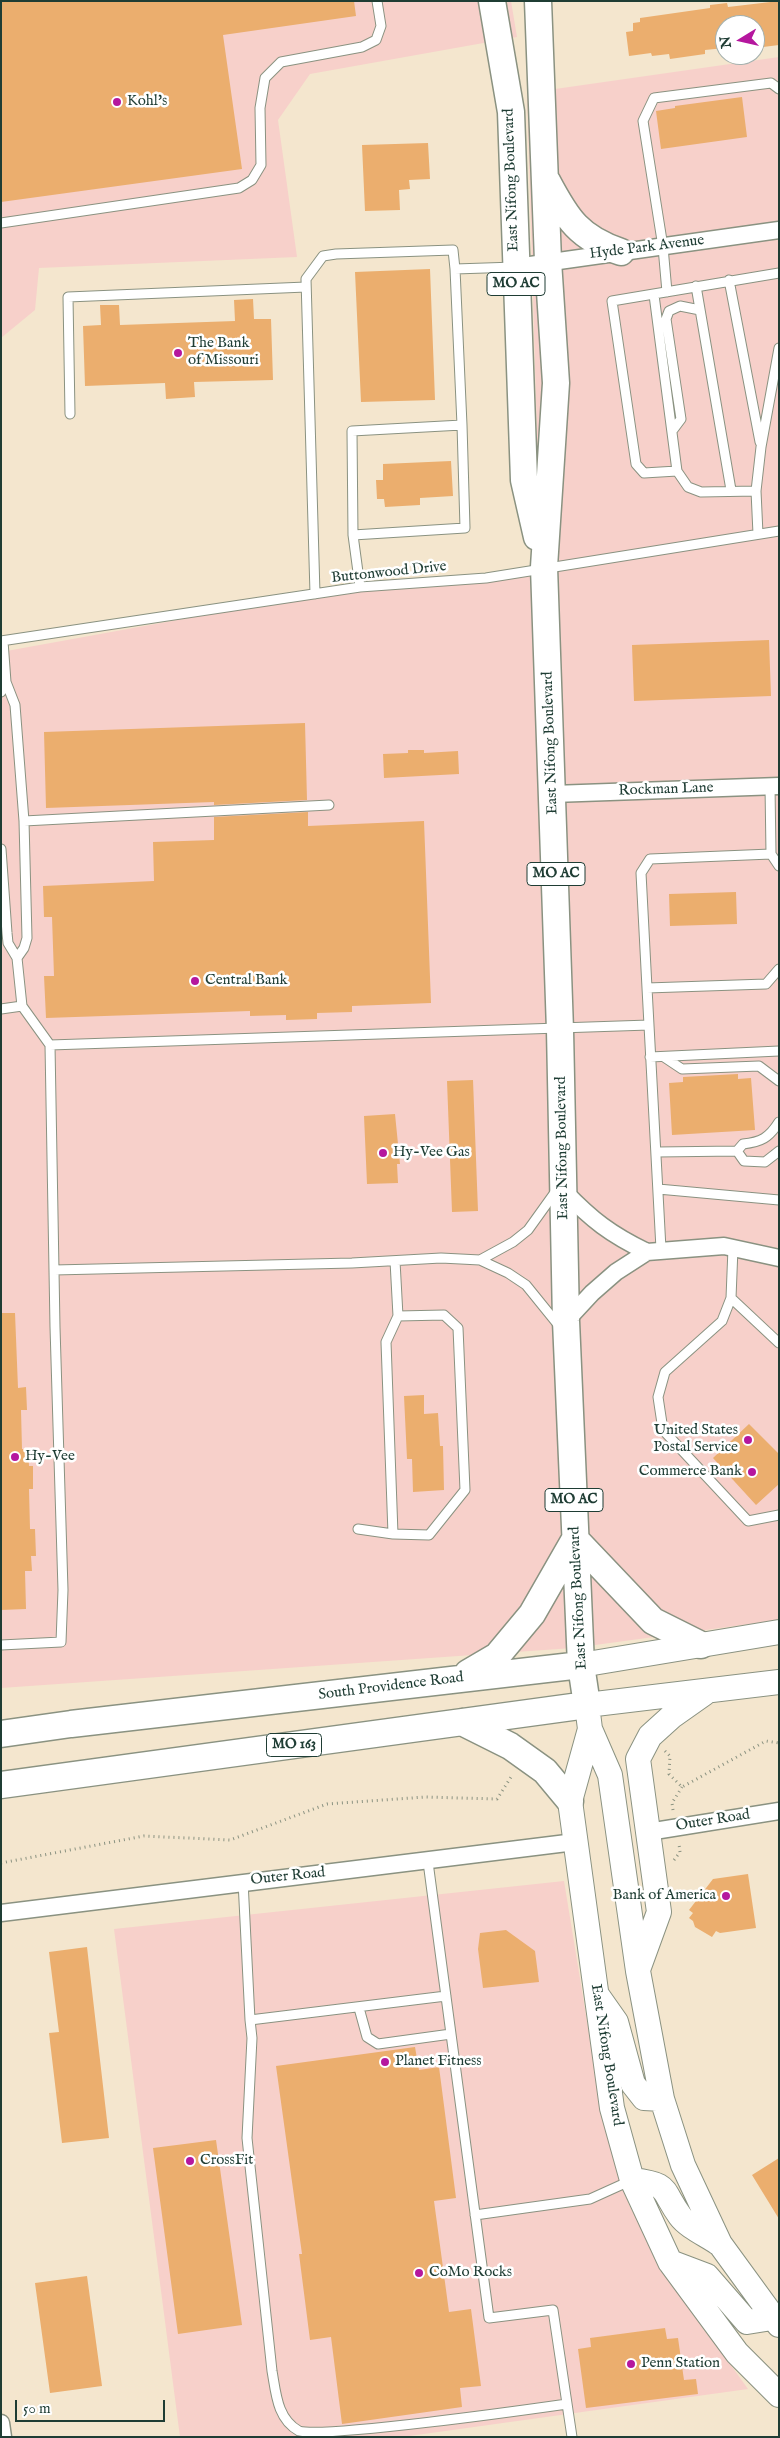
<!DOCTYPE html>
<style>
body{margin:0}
#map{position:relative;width:780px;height:2438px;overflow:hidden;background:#f4e6ce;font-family:"IM FELL English",serif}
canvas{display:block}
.frame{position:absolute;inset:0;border:2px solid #1f3d34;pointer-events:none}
.north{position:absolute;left:715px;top:15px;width:50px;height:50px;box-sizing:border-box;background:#fff;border:1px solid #a5b1ae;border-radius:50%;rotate:261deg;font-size:14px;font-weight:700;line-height:20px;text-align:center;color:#1f3d34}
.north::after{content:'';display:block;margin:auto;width:18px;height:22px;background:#b5179e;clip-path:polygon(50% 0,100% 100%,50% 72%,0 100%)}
.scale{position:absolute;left:15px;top:2400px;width:150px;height:22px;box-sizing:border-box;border:2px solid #1f3d34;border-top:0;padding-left:6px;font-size:15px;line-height:18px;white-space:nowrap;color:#1f3d34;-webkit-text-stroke:4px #fff;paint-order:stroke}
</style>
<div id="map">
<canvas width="780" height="2438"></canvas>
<div class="frame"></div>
<div class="north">N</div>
<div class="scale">50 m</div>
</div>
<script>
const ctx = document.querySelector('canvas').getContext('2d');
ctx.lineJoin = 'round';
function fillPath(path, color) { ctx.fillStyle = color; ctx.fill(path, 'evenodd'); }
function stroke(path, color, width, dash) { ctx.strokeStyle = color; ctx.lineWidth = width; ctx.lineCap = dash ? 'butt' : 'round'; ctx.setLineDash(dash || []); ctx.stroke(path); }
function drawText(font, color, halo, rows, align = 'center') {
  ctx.font = font + ' "IM FELL English",serif'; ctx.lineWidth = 5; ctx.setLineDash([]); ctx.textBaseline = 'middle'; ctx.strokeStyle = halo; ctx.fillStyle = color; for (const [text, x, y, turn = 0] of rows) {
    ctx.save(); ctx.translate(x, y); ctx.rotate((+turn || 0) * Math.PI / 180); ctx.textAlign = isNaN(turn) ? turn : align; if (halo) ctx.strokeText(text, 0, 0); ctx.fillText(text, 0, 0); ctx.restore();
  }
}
const built = new Path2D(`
 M1 1H511L517 37 310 74 278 120 297 257 39 268 35 310 1 338Z
 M779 57V1620L573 1648 1 1688V652L315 595 541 570 527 93Z
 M564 1881 596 2076 629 2205 679 2293 748 2389 402 2437H180L114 1929Z`);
const building = new Path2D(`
 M1 1H354L356 16 223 35 242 169 1 202Z
 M779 1V45L755 48V25H725V48L705 50V54L670 59 669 54 652 56 651 53 629 56 626 32 633 31V23L640 22V18L710 8V5L727 3 728 7Z
 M742 97 747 137 661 149 656 111 675 108V106Z
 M428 143 430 179 409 180 410 189 399 190 400 210 365 211 362 145Z
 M430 269 435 400 361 402 355 272Z
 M253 299 254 319H271L273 380 194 382 195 397 166 399 165 383 85 386 83 326 101 325 100 305H119L120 325 235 321 234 300Z
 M451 461 453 496 420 498V505L385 507 384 499H377L376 480H383V464Z
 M769 640 771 696 634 701 632 645Z
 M305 723 307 800 214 805V802L46 808 44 732Z
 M408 750H424V753L458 751 459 774 384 778 383 754 408 753Z
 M308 812V826L424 821 431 1003 352 1006V1012L317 1013V1019L286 1020V1015L250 1016V1011L46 1018 44 976H54L52 917H44L43 886 154 881 153 842 214 840V817Z
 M736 892 737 924 670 926 669 894Z
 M738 1074V1079L751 1078 755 1130 672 1135 669 1083 683 1082V1077Z
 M473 1080 478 1211 452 1212 447 1081Z
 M395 1114 400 1164H397L398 1183 367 1184 364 1116Z
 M1 1313H15L18 1388 26 1387 27 1410H21L22 1449H28L29 1466H33V1489H29L30 1529H35L36 1556H31L32 1571H25L26 1609 1 1610Z
 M424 1395V1414L438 1413 440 1446H443L444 1490 413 1492 412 1459H407L404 1396Z
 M749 1424 779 1454V1484L756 1505 713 1458Z
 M748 1874 756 1928 720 1933 716 1931 712 1937 695 1927 693 1921 689 1918 693 1913 689 1910 713 1879Z
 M506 1930 535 1951 539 1982 483 1988 478 1949 480 1933Z
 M87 1947 109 2138 62 2143 49 2033 59 2032 49 1952Z
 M415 2047 419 2070 439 2067 456 2198 434 2201 449 2312 471 2309 481 2386 460 2388 462 2407 342 2424 331 2337 310 2340 299 2254H302L276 2066Z
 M216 2140 242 2325 178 2334 153 2148Z
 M779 2158V2219L752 2175Z
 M87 2276 102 2386 50 2393 35 2283Z
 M665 2328 667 2339 678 2338 684 2380 696 2379 698 2394 586 2408 578 2349 591 2347 590 2338Z`);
const path = new Path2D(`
 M665 1751 670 1756 669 1774 682 1787 766 1741 779 1743
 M673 1810 672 1803 682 1787
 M674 1860 680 1852 679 1844
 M1 1863 144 1836 230 1840 327 1804 425 1797 497 1799 513 1774`);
const service = new Path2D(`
 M1 223 239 188 252 180 261 165 260 108 265 78 281 62 362 47 376 40 381 26 377 1
 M729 280 760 442
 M696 286 731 490
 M667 292 663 247 643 121 654 98 771 83 779 89
 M654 295 677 471
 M70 414 68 297 306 287
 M672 431 681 419 666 319 669 311 680 306 700 310
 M756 491 701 492 688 487 677 471 644 473 636 464 612 301 779 273
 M758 534 756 491 761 447 779 348
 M353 535 352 431 462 425 455 269
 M360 587 353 535 465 528 462 425
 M315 594 306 279 323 256 336 254 453 250 455 269 515 267
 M1 641 360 587 486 578 779 531
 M3 641 6 682
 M1 692 6 682 15 705 24 821 27 938 24 948 17 958
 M770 786 771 854 779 866
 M24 821 329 805
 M1 849 7 933 8 943 17 958 22 1006 50 1045 55 1327 63 1590 61 1642 1 1645
 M771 854 650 859 641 873 647 988 766 984 779 969
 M647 988 661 1249
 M1 1009 22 1006
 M50 1045 649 1025
 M650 1057 779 1051
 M664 1057 682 1069 759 1066 779 1081
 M737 1151 744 1161 765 1162 779 1151
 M657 1152 737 1151 743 1144C761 1142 769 1138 779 1122
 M658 1189 779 1200
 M733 1248 731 1298 722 1321 665 1372 658 1397 663 1430 748 1521 779 1515
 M480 1260 513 1242 528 1230 556 1191
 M395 1261 398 1316
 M54 1270 352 1263 441 1258 480 1260 508 1273 526 1285 560 1327
 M731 1298 779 1343
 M358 1529 393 1534 429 1535 465 1490 458 1328 444 1315 398 1316 386 1342 393 1534
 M428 1862 489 2318 553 2310 572 2437
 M243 1881 250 2020 446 1996
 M359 2008 367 2037 378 2044 451 2034
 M250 2020 252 2038 247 2138 272 2371C276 2393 277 2419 299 2431 326 2438 525 2410 567 2404
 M475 2215 590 2199 632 2180`);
const minor = new Path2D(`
 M516 267 779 230
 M553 794 779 786
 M564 1191C592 1220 610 1234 647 1252
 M566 1321 592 1293 616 1272 647 1252 724 1246 779 1258
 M648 1832 779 1811
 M1 1913C192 1888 384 1867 575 1842
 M1 2423 3 2437`);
const secondary = new Path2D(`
 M581 1665 779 1632
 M779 1682 587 1705 590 1729 610 1775 638 1971 662 2099 683 2165 720 2244 779 2325
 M590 1729 570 1801 612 2108 632 2180 670 2262 737 2353 779 2395
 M639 1967 659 1912 638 1759 650 1736 671 1717 705 1693
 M597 1995 616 2022 633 2084 644 2098 662 2099
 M632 2180C671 2185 660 2188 680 2216 688 2227 707 2235 718 2243
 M670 2262 707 2276 747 2322 772 2318`);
const primary = new Path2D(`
 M492 1 511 112 524 480 537 537
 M547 181C567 219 579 238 621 252
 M468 1673 497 1656 532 1614 575 1539 653 1621 701 1645
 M462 1722 510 1746 545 1771 570 1801
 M1 1734 71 1724 581 1665
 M1 1785 587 1705 581 1665 566 1321 560 1030 544 567 556 383 548 261 538 1`);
const markers = [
 [117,102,5,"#b5179e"],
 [178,353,5,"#b5179e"],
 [195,981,5,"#b5179e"],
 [383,1153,5,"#b5179e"],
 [748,1440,5,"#b5179e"],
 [15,1457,5,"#b5179e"],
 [752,1472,5,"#b5179e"],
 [726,1896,5,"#b5179e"],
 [385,2062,5,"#b5179e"],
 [190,2161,5,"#b5179e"],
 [419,2273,5,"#b5179e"],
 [631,2364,5,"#b5179e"]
];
const shields = [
 [516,284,58],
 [556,874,58],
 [574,1500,58],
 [294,1745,55]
];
const shieldNames = [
 ["MO AC",516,284],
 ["MO AC",556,874],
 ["MO AC",574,1500],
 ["MO 163",294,1745]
];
const poiNames = [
 ["Kohl's",127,102],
 ["The Bank",188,344],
 ["of Missouri",188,361],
 ["Central Bank",205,981],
 ["Hy-Vee Gas",393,1153],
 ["United States",738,1431,"right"],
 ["Postal Service",738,1448,"right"],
 ["Hy-Vee",25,1457],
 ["Commerce Bank",742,1472,"right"],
 ["Bank of America",716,1896,"right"],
 ["Planet Fitness",395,2062],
 ["CrossFit",200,2161],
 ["CoMo Rocks",429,2273],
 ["Penn Station",641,2364]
];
const streetNames = [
 ["East Nifong Boulevard",512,180,-92],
 ["Hyde Park Avenue",647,248,-7],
 ["Buttonwood Drive",389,573,-6],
 ["East Nifong Boulevard",551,743,-92],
 ["Rockman Lane",666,790,-2],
 ["East Nifong Boulevard",563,1148,-91],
 ["East Nifong Boulevard",579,1598,-93],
 ["South Providence Road",391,1687,-7],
 ["Outer Road",713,1821,-9],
 ["Outer Road",288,1877,-6],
 ["East Nifong Boulevard",606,2055,81]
];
fillPath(built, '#f7d0ca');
fillPath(building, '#ebae6e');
stroke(service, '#8a9281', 11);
stroke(minor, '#8a9281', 19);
stroke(secondary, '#8a9281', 26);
stroke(primary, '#8a9281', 29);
stroke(path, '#8a9281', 3, [1, 4]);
stroke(service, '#fff', 9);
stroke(minor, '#fff', 16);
stroke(secondary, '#fff', 24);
stroke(primary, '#fff', 26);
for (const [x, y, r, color] of markers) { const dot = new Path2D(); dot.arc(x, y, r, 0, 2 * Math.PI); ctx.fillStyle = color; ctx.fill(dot); stroke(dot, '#fff', 2); }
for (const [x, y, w] of shields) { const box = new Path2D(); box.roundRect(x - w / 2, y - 11.5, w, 23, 4); ctx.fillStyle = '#fff'; ctx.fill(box); stroke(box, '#1f3d34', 1); }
drawText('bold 14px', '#1f3d34', null, shieldNames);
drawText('15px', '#1f3d34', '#fff', poiNames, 'left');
drawText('15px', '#1f3d34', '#fff', streetNames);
</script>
